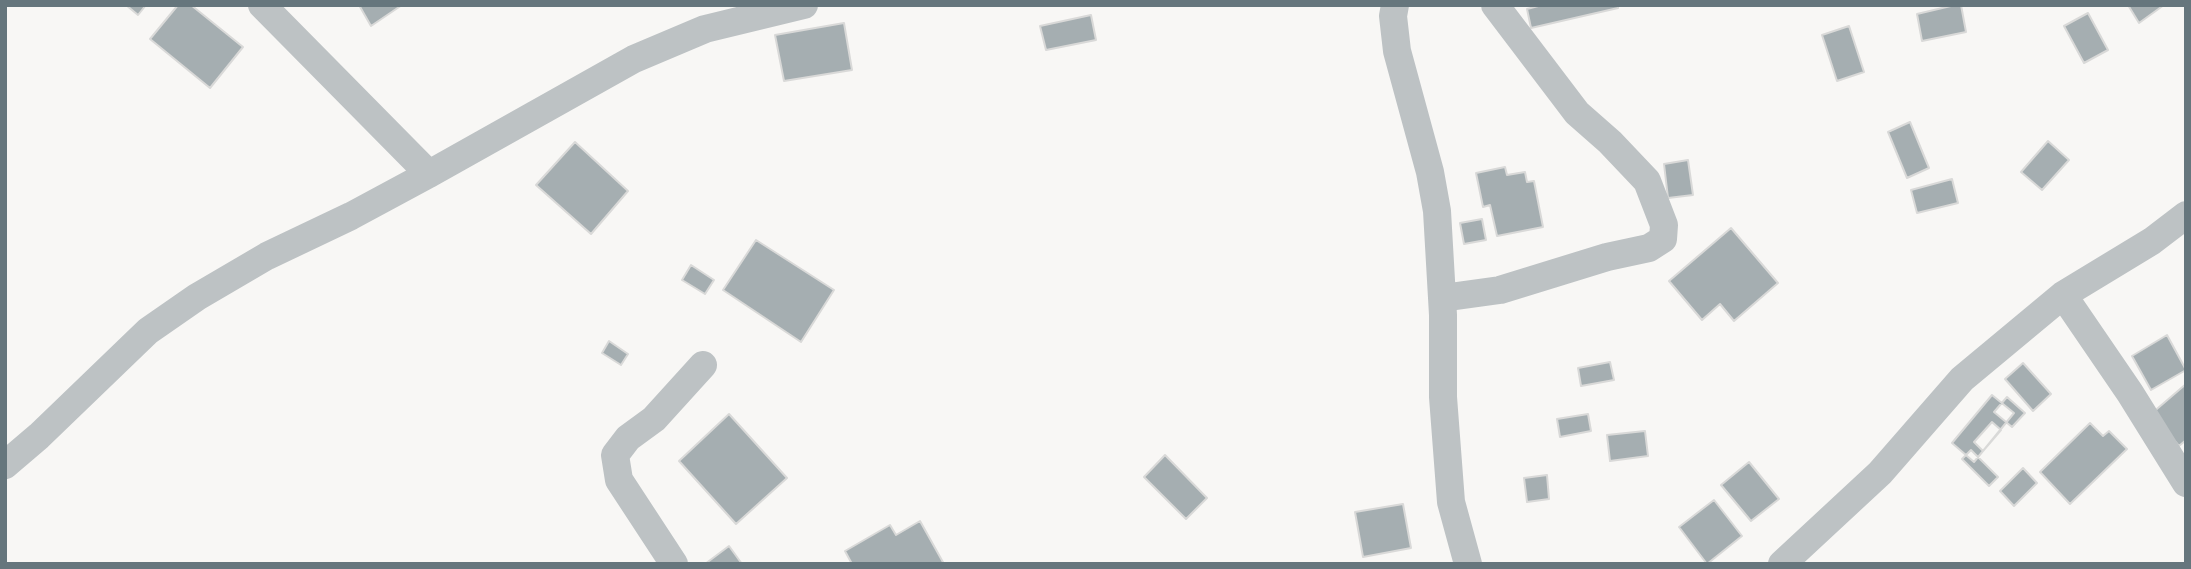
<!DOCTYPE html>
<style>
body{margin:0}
#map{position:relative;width:2191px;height:569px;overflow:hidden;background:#f8f7f5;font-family:Raleway,sans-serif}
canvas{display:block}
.frame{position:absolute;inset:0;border:7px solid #66767d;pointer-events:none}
</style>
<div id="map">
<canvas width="2191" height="569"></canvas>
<div class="frame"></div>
</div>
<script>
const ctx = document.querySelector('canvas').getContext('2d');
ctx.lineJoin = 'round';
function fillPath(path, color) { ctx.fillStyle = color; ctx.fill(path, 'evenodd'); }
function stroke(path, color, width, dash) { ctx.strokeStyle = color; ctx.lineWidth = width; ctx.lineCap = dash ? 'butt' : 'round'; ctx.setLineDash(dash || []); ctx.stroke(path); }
const building = new Path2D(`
 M126 5H146L138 15Z
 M178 5H191L243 47 210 88 150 39Z
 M359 5H402L371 26Z
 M1542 5H1618V8L1531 28 1527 9Z
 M1955 5H1961L1966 32 1922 41 1917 14Z
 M2128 5H2164L2139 23Z
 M2088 13 2108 50 2084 63 2064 26Z
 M1091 15 1096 40 1046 50 1040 26Z
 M844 23 852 70 784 81 775 35Z
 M1849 26 1864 72 1837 81 1822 35Z
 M1910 122 1929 168 1907 178 1888 132Z
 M2048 141 2069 160 2042 190 2021 172Z
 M575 142 628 191 591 234 536 185Z
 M1688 160 1693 195 1668 198 1664 164Z
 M1505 167 1507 175 1525 172 1527 182 1534 181 1543 227 1497 236 1490 205 1483 207 1476 173Z
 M1952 179 1958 203 1917 213 1911 190Z
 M1482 219 1486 240 1464 244 1460 223Z
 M1731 228 1778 283 1734 321 1720 304 1702 320 1669 281Z
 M756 240 834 290 801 342 723 290Z
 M691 265 714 280 705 294 682 280Z
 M2167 335 2186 370 2151 390 2132 356Z
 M609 341 628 354 621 365 602 353Z
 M1610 362 1614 380 1581 386 1578 368Z
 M2023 363 2051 394 2033 411 2005 379Z
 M2186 384V440L2179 446 2151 414Z
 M1992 395 2014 413 1974 462 1952 443Z
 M2007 397 2025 413 2012 427 1994 412Z
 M729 414 787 478 736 524 679 461Z
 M1588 414 1591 431 1560 437 1557 419Z
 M1992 422 2001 430 1983 451 1974 442Z
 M2090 423 2103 436 2109 431 2127 449 2070 504 2040 472Z
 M1645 431 1648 456 1610 461 1607 435Z
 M1971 450 1998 477 1989 486 1962 459Z
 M1165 455 1207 498 1186 519 1144 477Z
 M1749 462 1779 499 1751 521 1721 485Z
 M2023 468 2037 483 2014 506 2000 491Z
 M1547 475 1549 499 1527 502 1524 478Z
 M1714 500 1742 536 1707 564 1679 527Z
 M1403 504 1411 548 1363 557 1355 512Z
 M920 521 944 564H852L845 551 890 525 896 535Z
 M729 546 742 564H705Z`);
const minor = new Path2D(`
 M262 5 429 174
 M1395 5 1393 16 1397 51 1430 172 1437 211 1443 315V397L1451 502 1468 564
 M2063 295 2130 393 2186 483
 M1442 298 1500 290 1607 257 1649 248 1663 239 1664 225 1647 181 1610 142 1577 113 1495 5
 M5 465 39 436 148 331 197 297 267 256 351 216 429 174 634 59 705 29 804 5
 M674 564 619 480 615 455 628 438 654 419 703 365
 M1782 564 1880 473 1962 379 2063 295 2152 241 2186 215`);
fillPath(building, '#a5aeb1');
stroke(building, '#d9d9d8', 2);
stroke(minor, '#bdc2c4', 28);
</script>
